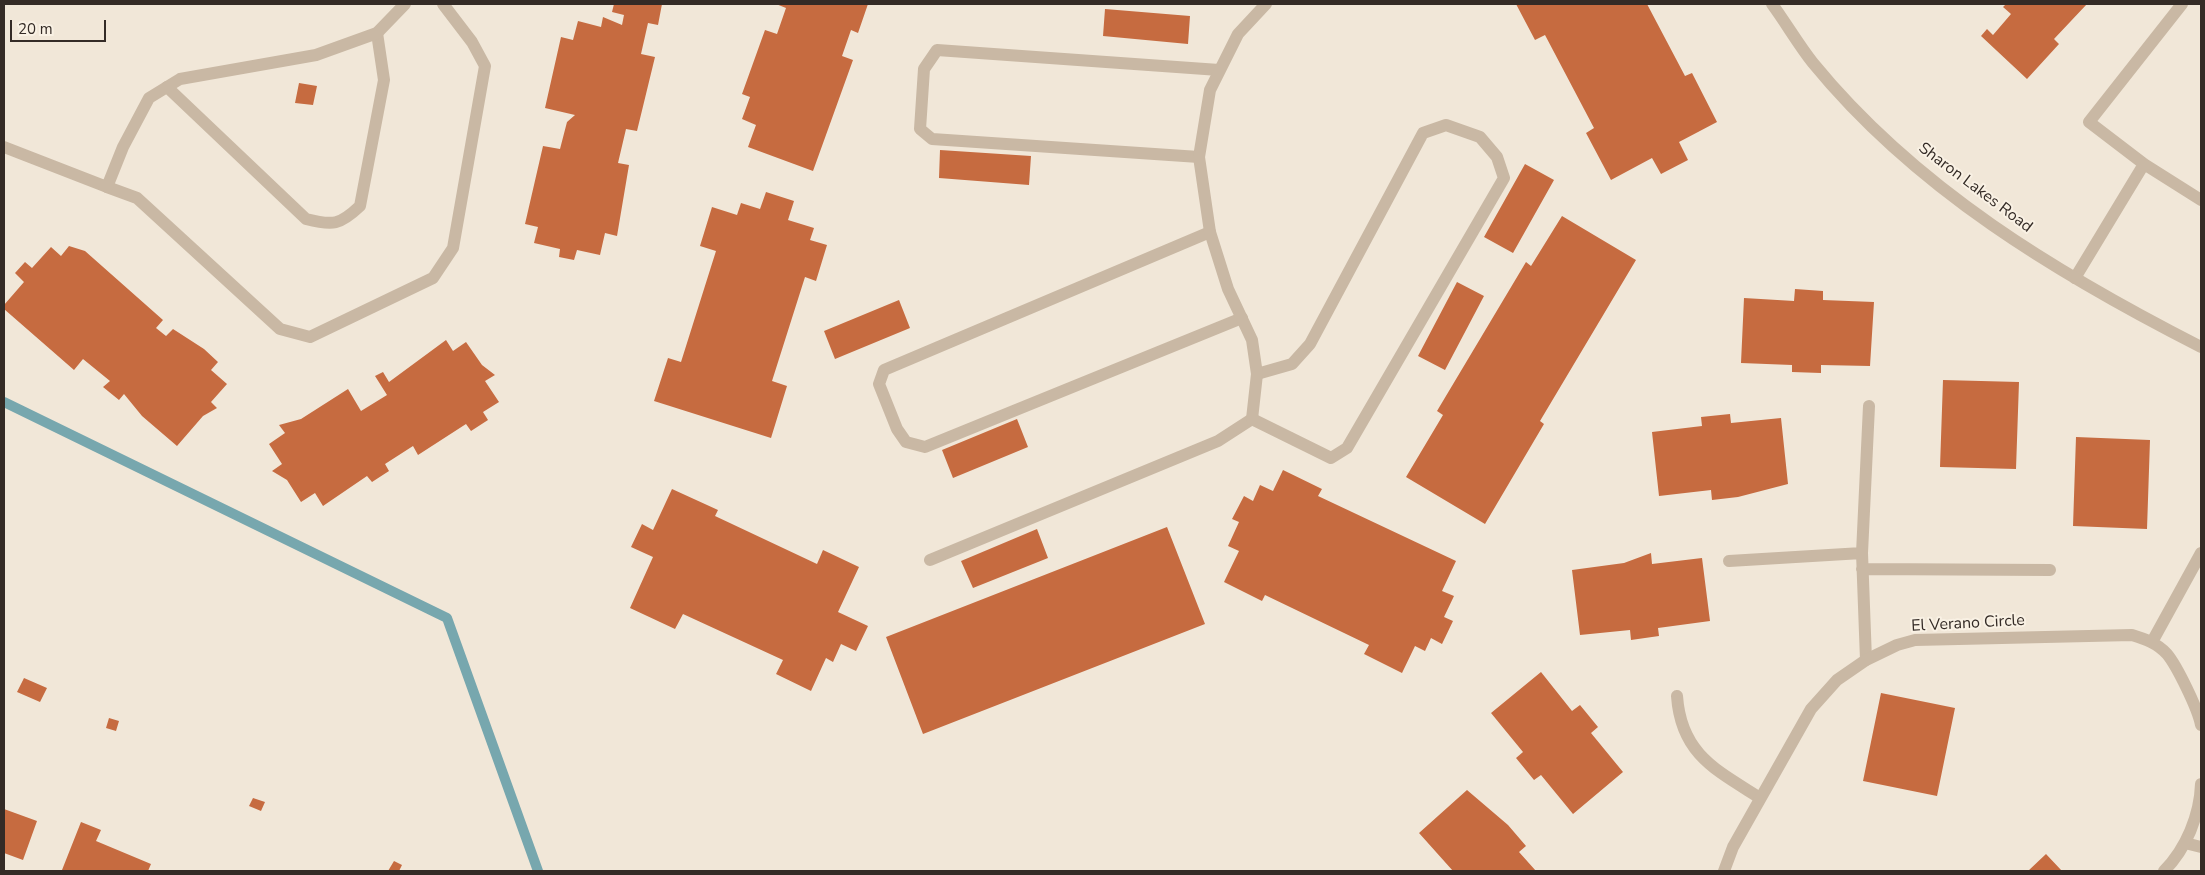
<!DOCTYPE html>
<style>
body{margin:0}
#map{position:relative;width:2205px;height:875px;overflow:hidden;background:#f1e7d8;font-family:"Nunito Sans",sans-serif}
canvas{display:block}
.frame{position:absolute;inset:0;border:5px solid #342b26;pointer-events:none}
.scale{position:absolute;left:10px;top:20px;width:96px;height:22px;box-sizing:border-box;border:2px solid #342b26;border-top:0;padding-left:6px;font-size:15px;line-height:18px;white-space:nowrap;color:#342b26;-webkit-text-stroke:4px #f9f1e4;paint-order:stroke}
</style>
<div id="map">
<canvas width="2205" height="875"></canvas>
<div class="frame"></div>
<div class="scale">20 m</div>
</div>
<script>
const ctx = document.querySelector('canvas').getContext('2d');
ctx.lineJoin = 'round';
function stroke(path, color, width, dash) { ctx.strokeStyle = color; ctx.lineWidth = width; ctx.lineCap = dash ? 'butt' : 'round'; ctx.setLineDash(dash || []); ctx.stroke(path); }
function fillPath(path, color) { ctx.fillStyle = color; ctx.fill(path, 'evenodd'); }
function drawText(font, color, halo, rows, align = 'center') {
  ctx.font = font + ' "Nunito Sans",sans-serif'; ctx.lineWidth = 4; ctx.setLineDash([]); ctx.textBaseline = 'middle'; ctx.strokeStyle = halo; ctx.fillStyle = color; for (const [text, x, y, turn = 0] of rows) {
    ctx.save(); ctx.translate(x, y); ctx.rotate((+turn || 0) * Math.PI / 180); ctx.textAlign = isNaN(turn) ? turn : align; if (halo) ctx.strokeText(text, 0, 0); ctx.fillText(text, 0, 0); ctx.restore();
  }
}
const stream = new Path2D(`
 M4 402 447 618 538 871`);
const building = new Path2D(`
 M614 4H662L658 25 648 23 641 54 655 57 637 131 626 129 618 163 629 165 617 236 605 233 600 255 577 250 574 260 559 257 560 249 534 243 538 227 525 224 543 146 560 149 567 122 575 115 545 108 561 37 573 40 578 21 601 27 603 17 622 25 624 15 612 12Z
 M776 4H868L858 33 851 30 842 56 853 60 813 171 748 147 756 125 742 119 750 97 742 94 765 30 777 34 786 8Z
 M1516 4H1647L1685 76 1692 73 1717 122 1679 142 1688 160 1661 174 1652 158 1611 180 1586 133 1594 128 1545 35 1535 40Z
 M2006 4H2087L2054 39 2059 44 2027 79 1981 36 1987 29 1993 35 2011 14 2003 7Z
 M1105 9 1190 16 1188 44 1103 36Z
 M299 83 317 86 313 105 295 103Z
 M940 150 1031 156 1029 185 939 178Z
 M1525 164 1554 180 1513 253 1484 237Z
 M766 192 794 201 788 220 814 228 810 240 827 245 816 281 805 277 772 381 787 386 771 438 654 401 668 358 681 362 716 251 700 246 712 207 737 215 741 203 760 209Z
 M1562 216 1636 260 1540 421 1544 424 1485 524 1406 477 1443 415 1437 411 1526 262 1531 266Z
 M69 246 85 251 163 320 156 328 166 336 173 329 204 349 218 362 211 370 227 384 211 402 217 408 203 416 177 446 142 416 124 394 119 400 103 387 110 381 83 359 74 370 4 309V305L24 282 15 273 25 262 32 268 51 247 61 256Z
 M1457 282 1484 296 1445 370 1418 356Z
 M1795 289 1823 291V300L1874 302 1870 366 1821 365V373L1792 372V365L1741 363 1744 298 1794 301Z
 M899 300 910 328 835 359 824 331Z
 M446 340 453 351 466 342 482 365 495 375 485 381 499 402 483 412 488 420 471 431 466 424 418 455 413 446 385 464 389 471 372 482 367 476 323 506 315 493 301 502 287 480 272 471 282 464 269 444 285 433 279 425 301 419 348 389 361 411 387 395 375 376 383 372 389 382Z
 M1943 380 2019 382 2016 469 1940 467Z
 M1730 414 1731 423 1781 418 1788 484 1738 497 1712 500 1711 490 1659 496 1652 432 1702 426 1701 417Z
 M1017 419 1028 447 953 478 942 450Z
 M2076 437 2150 440 2147 529 2073 526Z
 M1283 470 1322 489 1318 496 1456 561 1442 591 1454 596 1444 617 1453 621 1442 644 1431 638 1425 651 1415 646 1402 673 1364 654 1369 645 1265 595 1262 601 1224 582 1239 551 1228 546 1239 522 1232 519 1244 496 1253 501 1260 485 1273 491Z
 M672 489 718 510 715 516 817 564 823 550 859 567 838 612 868 626 856 651 841 644 833 662 826 658 811 691 776 674 783 660 683 614 675 629 630 608 653 557 631 547 642 524 653 530Z
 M1167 527 1205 624 923 734 886 637Z
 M1037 529 1048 558 973 588 961 561Z
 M1651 553 1652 564 1702 558 1710 621 1658 628 1659 636 1631 640 1630 630 1580 635 1572 570 1624 563Z
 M1541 672 1572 711 1580 705 1598 727 1591 733 1623 772 1573 814 1541 775 1534 780 1516 758 1523 752 1491 713Z
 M24 678 47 688 40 702 17 692Z
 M1881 693 1955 708 1937 796 1863 781Z
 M109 718 119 721 116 731 106 728Z
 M1467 790 1508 825 1526 846 1519 852 1536 871H1453L1419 833Z
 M253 798 265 802 261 811 249 806Z
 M4 809 37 821 23 860 4 853Z
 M81 822 101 830 96 841 151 864 148 871 62 870Z
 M2046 854 2062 871H2028Z
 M394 861 402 865 399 871H388Z`);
const service = new Path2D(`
 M167 87 306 219C333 226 340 225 360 206L384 80 377 33
 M1199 157 932 139 920 129 924 69 937 50 1219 70
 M107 187 137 198 280 329 310 337 433 278 453 248 485 66 472 42 443 4
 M1210 232 884 370 879 384 897 429 906 442 925 447 1242 318
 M1862 553 1869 406
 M930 560 1218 441 1252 419 1331 458 1347 448 1504 178 1497 157 1480 137 1446 125 1423 133 1310 344 1292 364 1257 374
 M1729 561 1862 553 1866 660
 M1862 569 2050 570
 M1677 696C1681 754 1716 770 1760 798
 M2185 843 2201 847`);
const minor = new Path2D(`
 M2182 4 2089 122 2144 164 2201 200
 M4 147 107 187 123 147 149 98 180 79 316 55 377 33 405 4
 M2075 278 2144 164
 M1252 419 1257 374 1252 340 1228 289 1210 232 1199 157 1210 90 1238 34 1266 4
 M2152 642 2201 553
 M1724 871 1733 847 1811 709 1837 680 1866 660 1897 645 1915 640 2132 635C2145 639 2157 643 2167 654 2177 666 2198 709 2201 725
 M2164 871C2186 849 2200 815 2201 784`);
const tertiary = new Path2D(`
 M1772 4C1786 23 1798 44 1813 63 1916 189 2058 274 2201 347`);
const streetNames = [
 ["Sharon Lakes Road",1975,188,37],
 ["El Verano Circle",1968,624,-3]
];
stroke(stream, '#77a7ae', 10);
fillPath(building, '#c66b40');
stroke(service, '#c9b8a4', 12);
stroke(minor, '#c9b8a4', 12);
stroke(tertiary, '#c9b8a4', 12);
drawText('16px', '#342b26', '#f9f1e4', streetNames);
</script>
